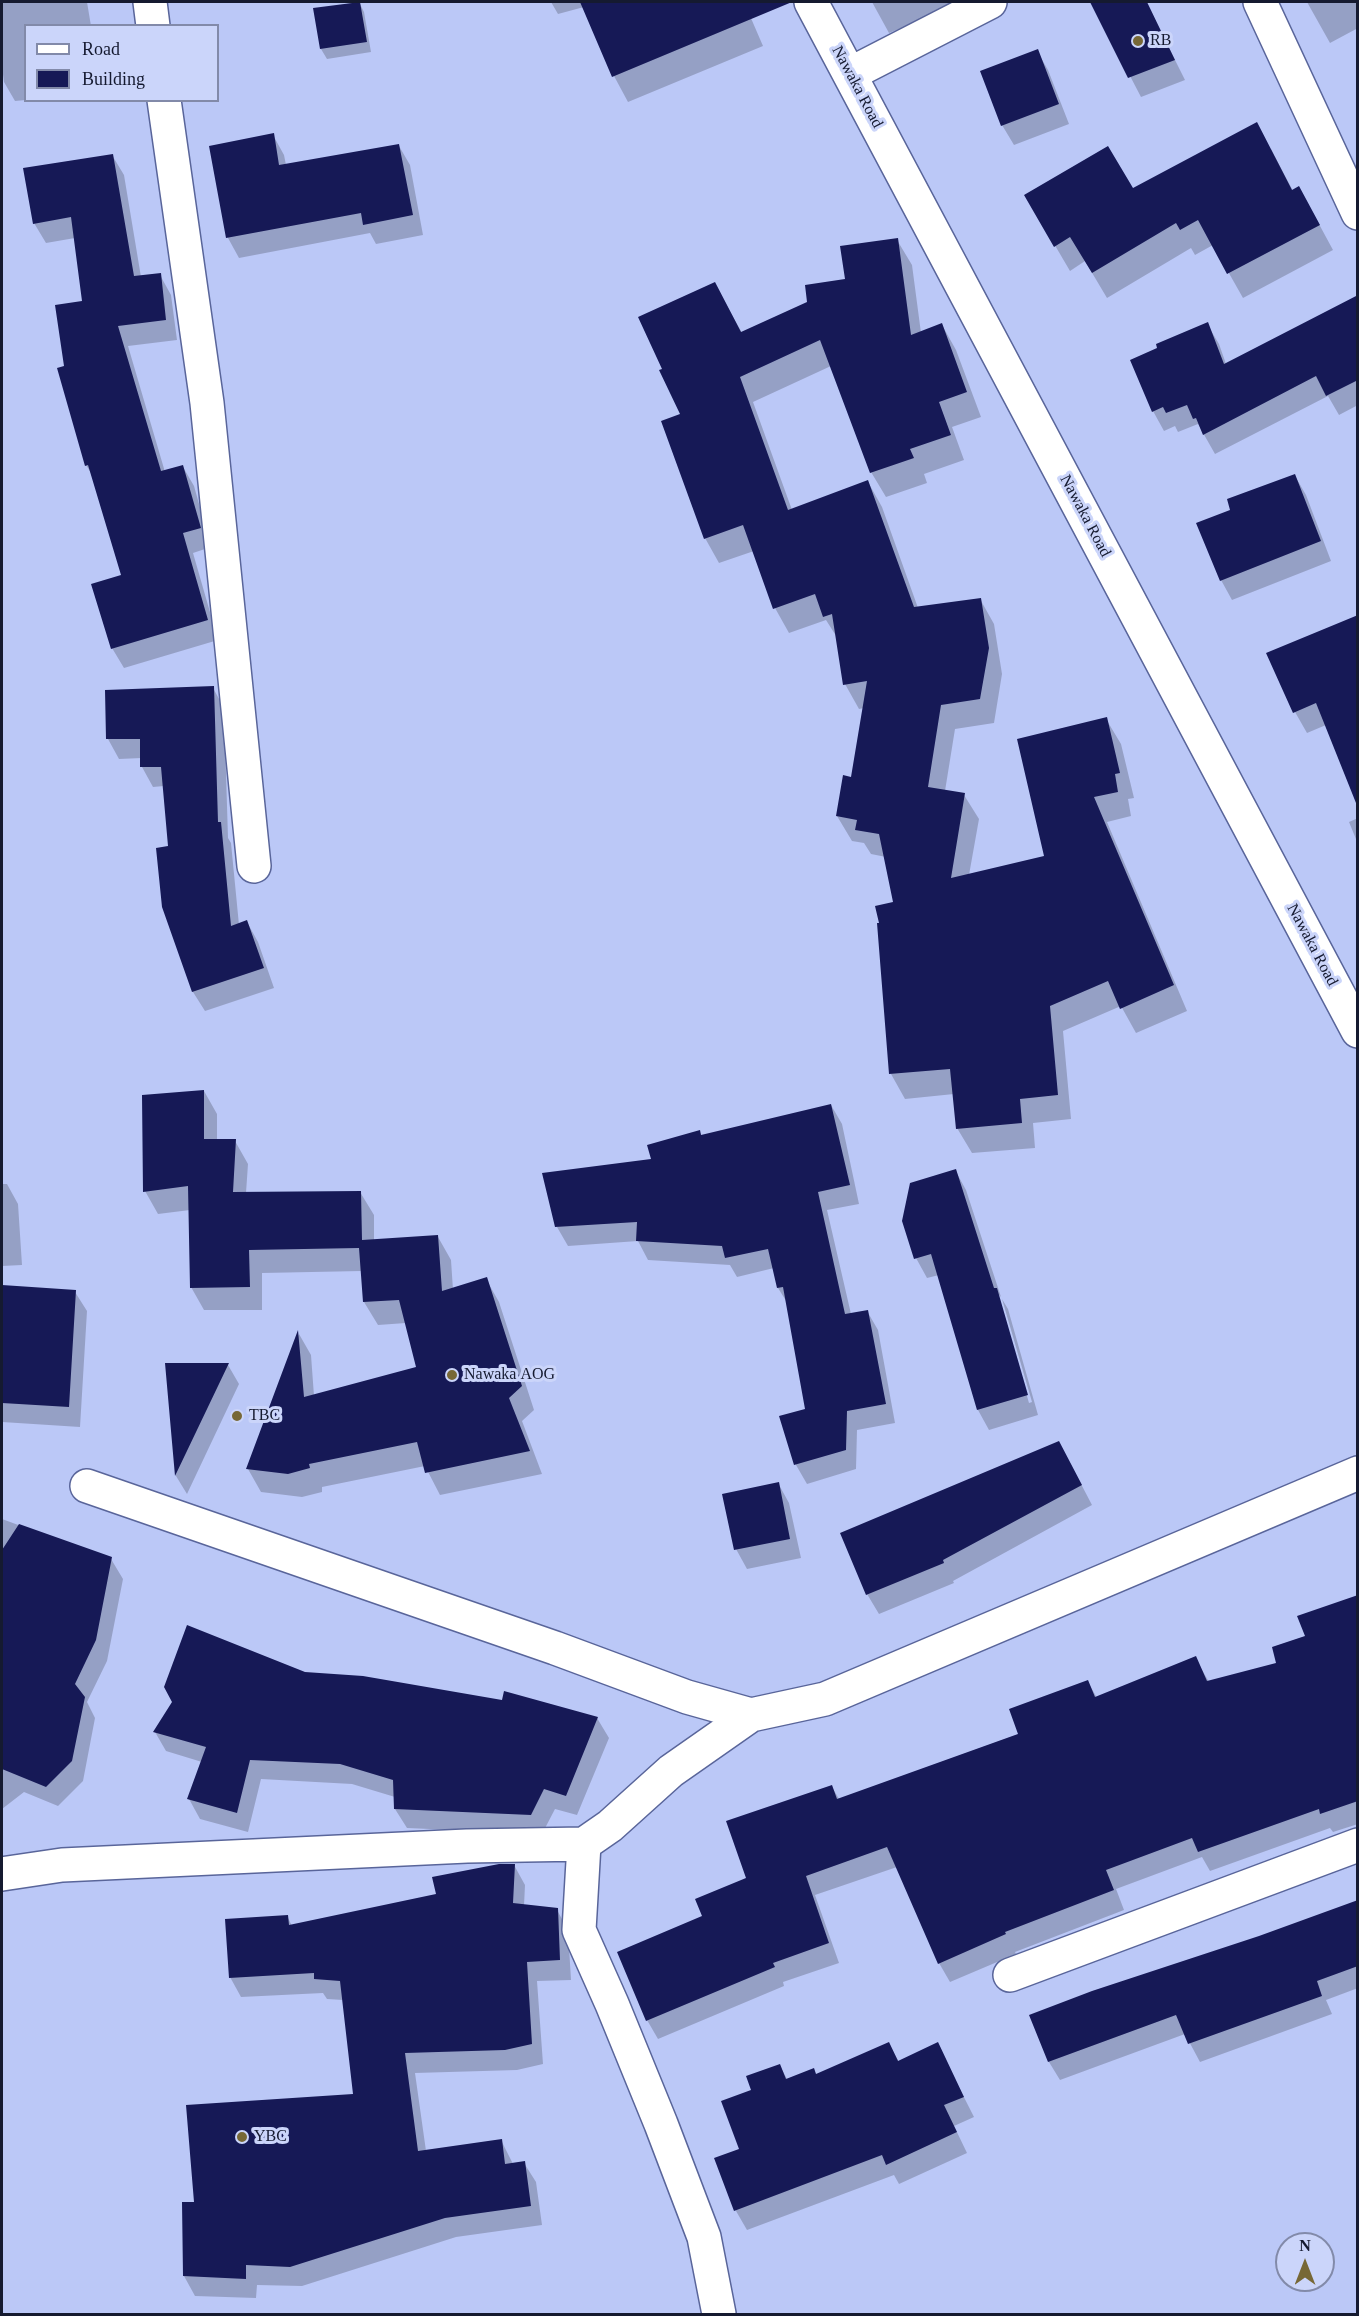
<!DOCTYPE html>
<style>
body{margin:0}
#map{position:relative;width:1359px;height:2316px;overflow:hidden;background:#bbc8f7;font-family:Georgia,serif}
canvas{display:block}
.frame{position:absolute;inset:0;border:3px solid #151a30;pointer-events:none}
.legend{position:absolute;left:24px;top:24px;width:195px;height:78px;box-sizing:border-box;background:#cbd5fa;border:2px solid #828aa9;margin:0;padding:8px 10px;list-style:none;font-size:18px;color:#151a30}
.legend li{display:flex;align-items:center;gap:12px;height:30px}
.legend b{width:30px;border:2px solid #828aa9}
.north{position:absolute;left:1275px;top:2232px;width:60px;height:60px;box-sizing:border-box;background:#cbd5fa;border:2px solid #828aa9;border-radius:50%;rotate:0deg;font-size:16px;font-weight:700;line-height:24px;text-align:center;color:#151a30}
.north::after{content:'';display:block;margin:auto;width:21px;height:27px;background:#776836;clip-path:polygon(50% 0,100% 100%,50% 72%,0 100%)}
</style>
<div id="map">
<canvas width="1359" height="2316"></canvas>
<div class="frame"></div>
<ul class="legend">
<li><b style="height:8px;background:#fff"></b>Road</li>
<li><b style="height:16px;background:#161956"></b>Building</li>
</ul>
<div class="north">N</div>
</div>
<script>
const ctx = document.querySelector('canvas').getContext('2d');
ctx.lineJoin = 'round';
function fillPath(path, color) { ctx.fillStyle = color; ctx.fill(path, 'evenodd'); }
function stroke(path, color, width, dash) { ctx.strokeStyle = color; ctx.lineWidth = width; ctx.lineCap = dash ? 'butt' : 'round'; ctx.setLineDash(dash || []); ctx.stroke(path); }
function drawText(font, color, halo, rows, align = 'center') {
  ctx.font = font + ' Georgia,serif'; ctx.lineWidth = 6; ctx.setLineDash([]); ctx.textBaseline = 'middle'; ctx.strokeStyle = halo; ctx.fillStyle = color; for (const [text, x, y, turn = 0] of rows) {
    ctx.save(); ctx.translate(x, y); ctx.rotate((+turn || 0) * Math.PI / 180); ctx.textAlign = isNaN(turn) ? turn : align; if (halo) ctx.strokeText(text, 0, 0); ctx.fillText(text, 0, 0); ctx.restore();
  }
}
const shadow = new Path2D(`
 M2 2H87L91 26H26V100L15 101 4 82 2 67Z
 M359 2 364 12 371 52 327 59 321 49 315 9Z
 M551 2H744L763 46 628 102 614 76 584 7 558 14Z
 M872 2H965L889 33Z
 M1105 2H1146L1185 80 1141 97 1094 7Z
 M1307 2H1358V28L1330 43Z
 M1037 51 1048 70 1069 124 1014 145 1002 125Z
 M273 135 284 155 286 165 399 146 410 165 423 235 376 244 370 233 239 258 228 238 211 147Z
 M1271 149 1293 191 1313 213 1333 250 1243 298 1213 245 1195 255 1191 248 1107 298 1085 261 1070 271 1026 196 1133 190Z
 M112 155 124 175 141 277 160 275 171 295 177 340 128 346 165 472 183 467 194 486 211 547 193 553 218 640 124 668 112 648 123 576 94 478 86 465 65 367 84 302 75 238 46 243 34 223Z
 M897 240 912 265 921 333 942 325 956 350 981 417 952 427 964 460 924 474 927 483 886 497 871 472 831 366 753 402 792 510 868 482 882 507 918 608 980 599 994 624 1002 674 994 723 955 729 945 791 964 795 979 819 969 875 1046 857 1106 719 1121 744 1134 798 1128 799 1131 816 1107 822 1187 1011 1136 1033 1121 1006 1063 1031 1071 1119 1033 1123 1035 1148 972 1153 957 1128 954 1094 905 1099 891 1074 895 903 886 857 871 854 864 843 852 841 837 816 852 779 864 708 859 709 845 684 838 639 826 620 789 633 775 608 754 551 719 563 705 538 682 415 715 284 742 333 809 302 847 280Z
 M1358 314V405L1339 415 1328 396 1215 454 1198 424 1178 432 1175 426 1164 431 1153 411 1207 324 1219 344 1226 364Z
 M1295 476 1306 495 1331 561 1232 600 1221 580 1232 511Z
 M1358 616 1326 725 1307 733 1295 712 1268 654Z
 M213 688 224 708 228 838 231 843 239 925 247 922 258 942 274 988 205 1011 193 992 163 906 169 847 164 786 153 787 142 767V758L119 759 108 739 106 692Z
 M1358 818V844L1349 822Z
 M204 1091 217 1114V1141H235L248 1164 246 1193 360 1192 374 1215V1241L438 1237 451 1260 453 1290 486 1279 499 1302 534 1410 522 1421 542 1474 440 1495 425 1466 322 1487V1492L302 1497 261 1492 248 1469 299 1334 311 1355 314 1396 418 1369 406 1323 378 1325 364 1302 362 1271 262 1273V1310H204L191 1287 190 1210 158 1214 145 1191Z
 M831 1105 842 1124 859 1204 827 1210 851 1314 867 1311 878 1330 895 1423 857 1430 856 1469 807 1484 796 1465 781 1417 807 1410 788 1304 778 1288 774 1268 737 1277 730 1265 648 1260 638 1241 568 1246 557 1227 653 1160 699 1131 702 1136Z
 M955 1170 966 1190 1001 1297 997 1293 1029 1403 1032 1402 1002 1299 1008 1309 1038 1415 989 1430 978 1410 939 1275 927 1278 916 1258 903 1221Z
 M2 1184H7L18 1204 22 1265 2 1266Z
 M2 1287 75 1292 87 1311 80 1427 2 1422Z
 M166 1365H228L239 1384 187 1494 176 1476Z
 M1070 1463 1092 1505 953 1581 954 1583 879 1614 867 1594Z
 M778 1483 789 1503 801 1558 747 1569 736 1549Z
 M2 1519 111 1559 123 1579 107 1661 87 1702 95 1718 83 1781 58 1806 24 1792 2 1809Z
 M1358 1597V1824L1333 1832 1330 1828 1210 1871 1202 1857 1116 1889 1124 1910 1015 1952 1016 1954 950 1982 939 1963 897 1867 815 1895 839 1963 783 1982 784 1986 658 2039 647 2020 704 1917 747 1879 832 1787 839 1799 1019 1734 1088 1682 1097 1698 1195 1658 1209 1682 1278 1664 1306 1637Z
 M304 1673 597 1718 609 1738 577 1815 555 1809 542 1834 407 1828 395 1809V1797L352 1784 261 1779 248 1832 200 1819 189 1799 202 1762 166 1751 155 1732Z
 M514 1865 525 1885 524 1906 557 1910 568 1930 571 1980 537 1981 543 2064 517 2070 415 2073 426 2151 501 2140 513 2164 524 2163 536 2182 542 2225 456 2237 302 2286 257 2285 256 2298 195 2296 184 2276 195 2203 355 2095 343 2000 327 1999 323 1993 241 1997 230 1977 287 1916 292 1926 438 1895Z
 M1358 1909V1988L1326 2000 1332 2014 1200 2062 1185 2034 1060 2080 1049 2062 1031 2016Z
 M889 2044 899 2062 937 2044 974 2117 954 2126 967 2153 899 2184 894 2175 747 2230 736 2211 716 2159 741 2150 752 2091 780 2066 787 2079 816 2075Z`);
const building = new Path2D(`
 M360 2 367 42 320 49 313 8Z
 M580 2H792L612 77Z
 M1090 2H1147L1175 60 1128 78Z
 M1038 49 1059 104 1001 126 980 71Z
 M1257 122 1292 190 1299 186 1320 225 1227 274 1198 220 1180 230 1176 223 1092 273 1070 237 1054 247 1024 195 1108 146 1133 188Z
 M274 133 279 165 399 144 413 215 363 225 361 213 226 238 209 146Z
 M113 154 134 276 161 273 166 320 118 326 161 471 183 465 201 528 183 533 208 620 111 649 91 584 121 575 88 465 85 466 57 368 64 366 55 305 82 301 71 217 33 224 23 168Z
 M898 238 911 335 942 323 967 392 939 402 951 435 910 449 914 458 870 473 820 340 740 377 788 510 868 480 914 607 981 598 989 648 980 699 941 705 928 787 965 793 951 878 1044 856 1017 739 1107 717 1120 773 1115 774 1118 792 1094 797 1174 985 1120 1009 1108 981 1050 1006 1058 1095 1020 1099 1022 1123 956 1129 950 1069 889 1074 877 923H879L875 906 893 902 879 834 855 830 857 820 836 816 843 775 851 777 867 681 843 685 832 614 823 617 815 594 773 609 743 525 704 539 661 421 680 414 659 370 662 369 638 317 715 282 741 332 807 302 805 285 845 279 840 246Z
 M1358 295V380L1326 396 1316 376 1203 435 1196 418 1193 419 1187 405 1166 413 1163 407 1152 412 1130 360 1157 348 1156 344 1208 322 1224 364Z
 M1295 474 1321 541 1220 581 1196 523 1230 510 1227 499Z
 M1358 615V802L1356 803 1316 703 1293 713 1266 653Z
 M214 686 218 822H221L231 926 247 920 264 968 192 992 162 907 156 848 168 846 161 767H140V739H106L105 690Z
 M204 1090V1139H236L233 1192 361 1191 362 1240 438 1235 442 1291 487 1277 522 1386 509 1398 530 1451 425 1473 417 1442 309 1464 310 1468 288 1474 246 1469 298 1330 304 1397 416 1367 399 1300 363 1302 359 1248 249 1250 250 1287 190 1288 188 1186 143 1192 142 1095Z
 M831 1104 850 1185 818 1192 845 1314 868 1310 886 1404 847 1411 846 1450 794 1465 779 1416 805 1409 783 1287 777 1288 768 1249 725 1258 722 1246 636 1241 637 1222 555 1227 542 1173 651 1159 647 1145 700 1130 701 1135Z
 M956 1169 994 1288H997L1028 1395 977 1410 931 1254 914 1259 902 1221 910 1183Z
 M2 1285 76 1290 69 1407 2 1403Z
 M165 1363H229L175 1476Z
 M1059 1441 1082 1485 943 1560 944 1563 866 1595 840 1533Z
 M779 1482 790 1539 734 1550 722 1494Z
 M19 1524 112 1557 96 1640 75 1684 85 1697 72 1761 46 1787 2 1769V1550Z
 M1358 1595V1801L1320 1814 1319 1809 1198 1852 1192 1838 1106 1870 1114 1890 1005 1932 1006 1934 938 1964 887 1847 806 1876 829 1943 773 1963 775 1967 646 2021 617 1952 702 1916 695 1899 746 1878 726 1821 832 1785 837 1799 1018 1734 1009 1709 1088 1680 1095 1697 1196 1656 1207 1681 1276 1663 1272 1647 1305 1636 1297 1616Z
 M187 1625 305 1672 363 1676 502 1700 504 1691 598 1717 566 1796 544 1789 531 1815 394 1809 393 1780 340 1764 250 1760 237 1813 187 1799 206 1747 153 1732 172 1702 164 1687Z
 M499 1864H515L513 1903 558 1908 560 1960 527 1962 532 2044 505 2050 405 2053 418 2151 502 2139 505 2164 525 2161 531 2206 445 2218 290 2267 246 2265V2279L183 2276 182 2202H194L186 2105 353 2094 340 1981 314 1979V1973L229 1978 225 1919 288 1915 289 1925 436 1894 432 1877Z
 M1358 1900V1966L1317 1981 1322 1996 1188 2044 1176 2015 1048 2062 1029 2015 1092 1991 1259 1936Z
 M889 2042 898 2061 938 2042 964 2097 944 2105 957 2132 886 2165 882 2155 734 2211 714 2158 739 2149 721 2101 751 2090 746 2076 780 2064 786 2079 814 2068 816 2074Z`);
const minor = new Path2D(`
 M150 2 153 26
 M811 2 1358 1031
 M1260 2 1358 213
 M850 74 990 2
 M164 100 207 403 254 866
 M87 1486 555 1648 687 1697 751 1715 825 1699 1358 1473
 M2 1874 62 1865 467 1846 584 1844
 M1010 1975 1358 1845
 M719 2314 704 2237 661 2124 612 2004 579 1930 584 1844 610 1826 671 1771 751 1715`);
const markers = [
 [1138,41,6,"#776836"],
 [452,1375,6,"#776836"],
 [237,1416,6,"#776836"],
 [242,2137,6,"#776836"]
];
const poiNames = [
 ["RB",1150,41],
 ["Nawaka AOG",464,1375],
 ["TBC",249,1416],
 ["YBC",254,2137]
];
const streetNames = [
 ["Nawaka Road",857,87,62],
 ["Nawaka Road",1085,516,62],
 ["Nawaka Road",1312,945,62]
];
fillPath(shadow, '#0003');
fillPath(building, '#161956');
stroke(minor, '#59659a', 36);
stroke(minor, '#fff', 33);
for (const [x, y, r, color] of markers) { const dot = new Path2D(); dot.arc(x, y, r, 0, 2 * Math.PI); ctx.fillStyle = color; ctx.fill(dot); stroke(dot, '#cbd5fa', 2); }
drawText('16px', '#151a30', '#cbd5fa', poiNames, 'left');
drawText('16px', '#151a30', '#cbd5fa', streetNames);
</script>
